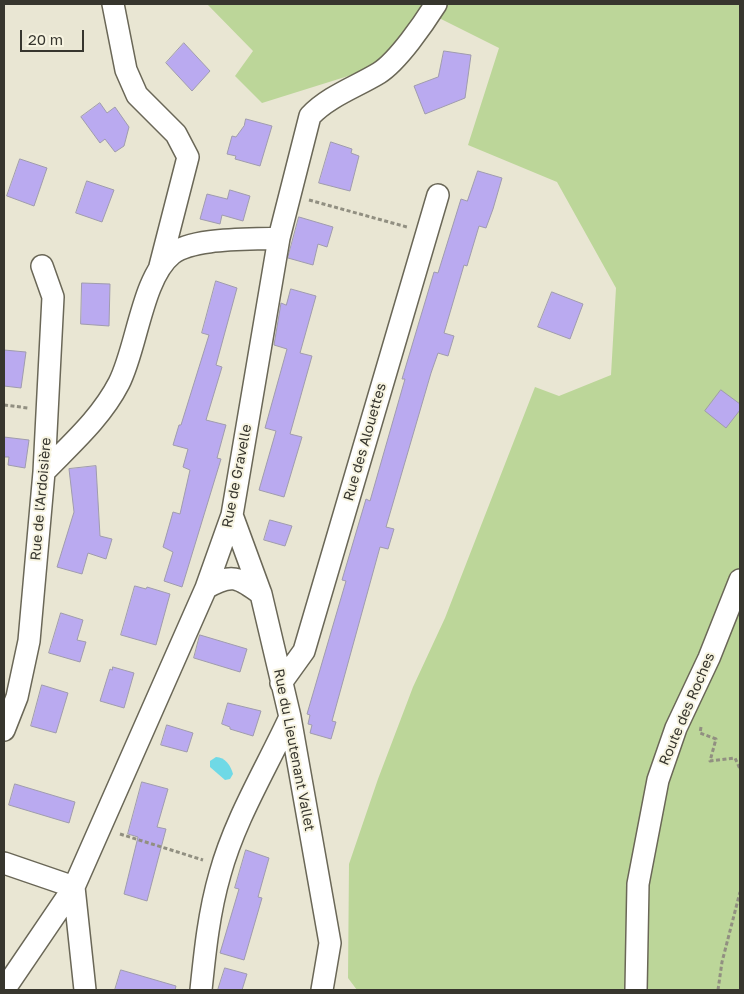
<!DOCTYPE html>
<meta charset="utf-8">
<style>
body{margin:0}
#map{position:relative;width:744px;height:994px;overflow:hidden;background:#e9e6d3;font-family:"Golos Text",sans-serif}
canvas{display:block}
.frame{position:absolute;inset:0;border:5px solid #37362e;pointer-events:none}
.scale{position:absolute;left:20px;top:30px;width:64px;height:22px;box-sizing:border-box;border:2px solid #37362e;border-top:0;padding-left:6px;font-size:15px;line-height:18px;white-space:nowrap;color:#37362e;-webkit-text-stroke:4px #f7f4e1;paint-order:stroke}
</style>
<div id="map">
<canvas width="744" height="994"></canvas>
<div class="frame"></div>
<div class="scale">20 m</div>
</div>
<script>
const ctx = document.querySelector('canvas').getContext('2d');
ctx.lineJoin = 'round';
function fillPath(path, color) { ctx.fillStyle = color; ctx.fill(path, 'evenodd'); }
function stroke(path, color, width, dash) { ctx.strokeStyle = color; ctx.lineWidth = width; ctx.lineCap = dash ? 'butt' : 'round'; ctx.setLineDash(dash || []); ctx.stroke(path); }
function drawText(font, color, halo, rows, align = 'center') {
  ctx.font = font + ' "Golos Text",sans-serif'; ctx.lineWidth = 4; ctx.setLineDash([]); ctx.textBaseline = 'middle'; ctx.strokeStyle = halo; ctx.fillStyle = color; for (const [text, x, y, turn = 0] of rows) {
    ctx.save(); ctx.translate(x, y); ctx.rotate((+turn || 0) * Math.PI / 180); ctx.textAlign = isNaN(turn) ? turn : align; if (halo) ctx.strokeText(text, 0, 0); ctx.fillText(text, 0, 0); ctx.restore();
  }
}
const green = new Path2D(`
 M207 4H740V990H357L348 978 349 864 378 779 413 687 445 618 535 387 559 396 611 375 616 288 557 182 468 145 499 48 427 12 377 67 262 103 235 76 253 51Z`);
const water = new Path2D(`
 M216 757C225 757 231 766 233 774L230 779 225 780 210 767V761Z`);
const building = new Path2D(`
 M184 43 210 71 192 91 166 63Z
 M444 51 471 55 465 98 425 114 414 86 438 77Z
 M100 103 107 113 115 107 129 127 124 146 115 152 105 139 100 143 81 117Z
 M246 119 272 126 260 166 235 159 236 156 227 154 232 136 236 137 244 126Z
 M331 142 352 149 351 153 359 156 350 191 319 183Z
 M20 159 47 168 34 206 7 196Z
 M478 171 502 178 493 209 486 228 479 226 467 266 464 265 444 333 454 336 448 356 438 353 431 373 386 527 394 529 388 549 380 547 332 721 336 722 331 739 310 733 312 725 308 724 310 715 307 714 346 581 342 580 366 499 370 501 405 379H402L434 272 438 273 461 199 467 201Z
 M87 181 114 190 102 222 76 213Z
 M230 190 250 196 243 221 222 215 220 224 200 219 207 194 227 199Z
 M299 217 333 227 327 247 318 244 313 265 288 258Z
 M216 281 237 288 216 365 222 367 206 420 226 425 217 458 221 459 182 587 164 581 173 552 163 547 173 512 180 514 190 470 183 467 188 449 173 445 179 425H181L209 335 202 333Z
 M82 283 110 284 109 326 81 324Z
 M291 289 316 296 300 353 312 356 290 434 302 437 284 497 259 490 276 431 265 428 287 349 274 345 281 303 286 305Z
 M552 292 583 304 570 339 538 327Z
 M4 350 26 352 21 388 4 386Z
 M721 390 740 404V410L726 428 705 411Z
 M4 437 29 440 25 468 8 465 9 457H4Z
 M96 466 100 536 112 539 106 559 88 553 82 574 57 567 74 512 69 469Z
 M270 520 292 526 285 546 264 540Z
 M135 586 146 589 147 587 170 594 156 645 121 635Z
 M61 613 83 620 77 640 86 642 80 662 49 653Z
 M200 635 247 649 240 672 194 658Z
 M113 667 134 673 124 708 100 701 110 669 112 670Z
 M42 685 68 693 56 733 31 726Z
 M228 703 261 711 253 736 230 729V727L222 724Z
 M167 725 193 733 187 752 161 745Z
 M142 782 168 789 157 827 166 829 147 901 124 894 138 837 128 834Z
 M15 784 75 802 69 823 9 805Z
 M246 850 269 858 258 897 262 898 244 960 220 953 239 889 235 888Z
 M225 968 247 974 242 990H218Z
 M121 970 176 986 175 990H115Z`);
const path = new Path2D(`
 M309 200 407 227
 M4 405 28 408
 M701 727 700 733 716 739 710 761 735 758 740 769
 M120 834 203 860
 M718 990 722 962 740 892`);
const minor = new Path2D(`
 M113 4 126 70 137 95 176 134 188 157 160 266
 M44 472C71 444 101 418 119 383 137 348 142 278 172 254 193 237 252 240 279 238
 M232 515 261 594 290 717 330 943 322 990
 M206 588C232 573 238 577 261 594
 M281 683 304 651 438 195
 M4 730 17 697 29 641 44 472 53 297 42 266
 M4 863 74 887 85 990
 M4 990 74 887 206 588 232 515 279 238 310 116C329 96 356 87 379 73 398 61 424 23 436 4
 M201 990C205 951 209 912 220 874 235 819 266 769 290 717
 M636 990 638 884 658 780 676 728 709 658 740 580`);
const streetNames = [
 ["Rue des Alouettes",365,442,-74],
 ["Rue de Gravelle",237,476,-79],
 ["Rue de l'Ardoisière",41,499,-85],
 ["Route des Roches",687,709,-67],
 ["Rue du Lieutenant Vallet",294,750,79]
];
fillPath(green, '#bcd699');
fillPath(water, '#6fd9e6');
fillPath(building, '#baaaf0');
stroke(building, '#9f9bad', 1);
stroke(minor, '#6a6757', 24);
stroke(path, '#918f81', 3, [4, 2.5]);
stroke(minor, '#fff', 21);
drawText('14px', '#37362e', '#f7f4e1', streetNames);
</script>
